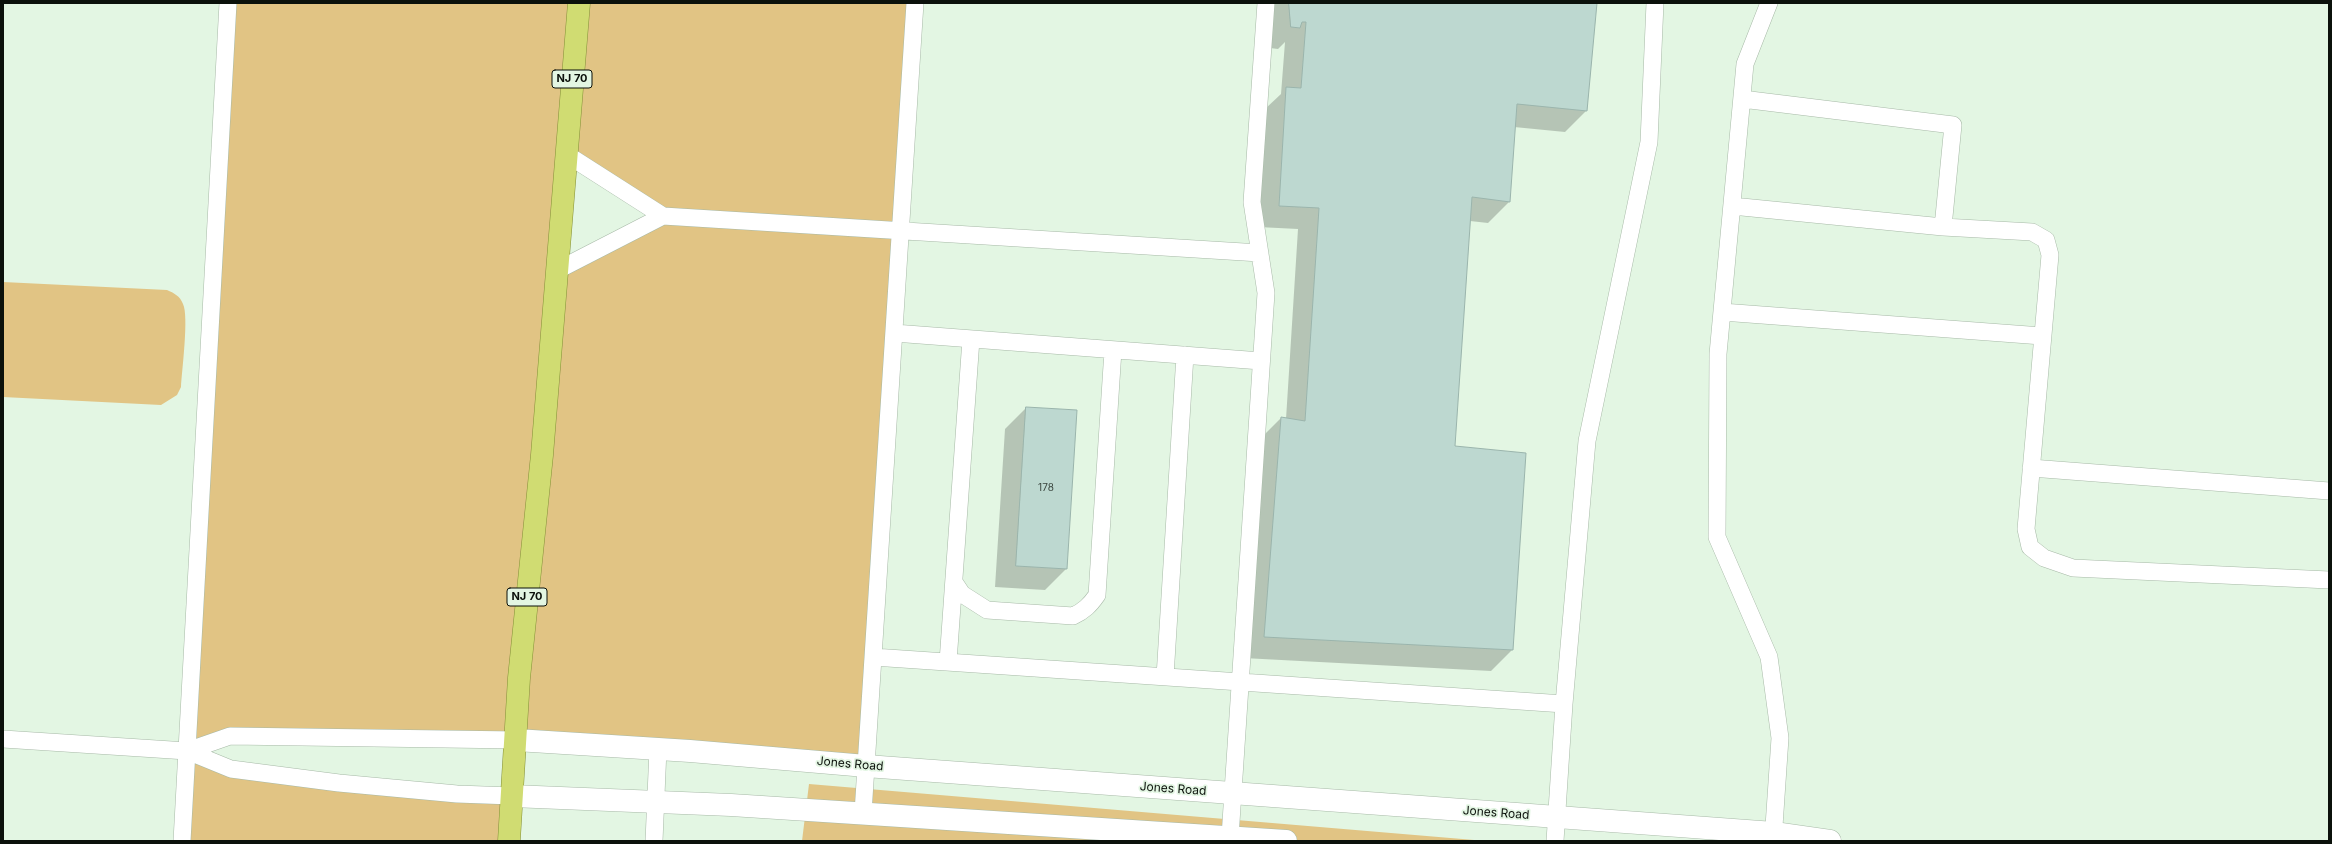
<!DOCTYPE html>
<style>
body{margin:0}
#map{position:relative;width:2332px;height:844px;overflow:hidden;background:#e3f6e3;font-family:Inter,sans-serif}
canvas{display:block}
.frame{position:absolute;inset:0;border:4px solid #0b110b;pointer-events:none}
</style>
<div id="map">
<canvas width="2332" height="844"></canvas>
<div class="frame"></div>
</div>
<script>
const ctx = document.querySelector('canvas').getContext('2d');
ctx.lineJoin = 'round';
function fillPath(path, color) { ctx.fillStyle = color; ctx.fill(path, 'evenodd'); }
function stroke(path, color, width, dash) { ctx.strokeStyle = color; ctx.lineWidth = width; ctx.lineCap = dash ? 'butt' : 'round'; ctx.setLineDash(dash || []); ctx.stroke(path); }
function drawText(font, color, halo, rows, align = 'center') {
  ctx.font = font + ' Inter,sans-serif'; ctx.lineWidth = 3.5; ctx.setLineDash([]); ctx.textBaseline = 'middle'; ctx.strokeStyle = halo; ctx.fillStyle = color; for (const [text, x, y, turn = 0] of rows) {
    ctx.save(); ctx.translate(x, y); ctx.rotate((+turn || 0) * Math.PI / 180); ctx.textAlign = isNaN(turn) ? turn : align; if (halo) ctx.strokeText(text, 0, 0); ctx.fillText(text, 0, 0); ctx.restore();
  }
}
const green = new Path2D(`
 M228 3H915L866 766 690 751 230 736 188 751 231 769 512 796 509 841H182ZM566 154 663 216 556 270Z
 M3 282 167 290C174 293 180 296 183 304 189 316 182 370 181 387L177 395 161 405 3 397Z
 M809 784 1486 841H802Z`);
const shadow = new Path2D(`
 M1273 3H1596L1587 110 1565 132 1514 127 1509 202 1488 223 1470 221 1454 447 1512 650 1491 671 1243 658 1260 439 1281 418 1286 419 1298 229 1258 227 1265 109 1281 94 1285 42 1278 49 1270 48Z
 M1026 408 1066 569 1045 590 995 587 1005 429Z`);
const building = new Path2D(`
 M1289 3H1597L1587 111 1517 104 1510 202 1472 197 1455 446 1526 453 1513 650 1264 637 1281 417 1305 421 1319 208 1279 206 1286 87 1301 88 1306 22H1302L1300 28 1291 27Z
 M1026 407 1077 410 1067 569 1016 566Z`);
const service = new Path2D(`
 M1769 3 1745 64 1718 354 1717 537 1769 657 1780 738 1773 841
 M1742 99 1953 125 1943 227
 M566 154 663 216 1260 253
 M1732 206 1943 227 2032 232 2046 240 2050 255 2026 529 2030 547 2044 558 2073 568 2329 580
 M556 271 663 216
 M1722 312 2042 336
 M894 333 1261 361
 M2031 468 2329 491
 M954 582 962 594 987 610 1073 616C1084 611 1090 605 1097 595L1113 350
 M873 657 1564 704 1555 841
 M948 662 971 339
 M1165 677 1185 355
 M1564 704 1587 441 1649 142 1655 3
 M3 739 187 751 231 769 339 783 457 794 512 796
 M187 751 230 736 516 740
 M863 813 915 3
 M1230 837 1266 293 1252 202 1266 3
 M182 841 228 3
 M654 841 658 749`);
const minor = new Path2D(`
 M516 740 690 751 866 766 1774 833 1830 841
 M512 796 731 805 1286 841`);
const trunk = new Path2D(`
 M509 841 519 678 542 455 579 3`);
const numberNames = [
 ["178",1046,488]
];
const shields = [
 [572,79,40],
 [527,597,40]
];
const shieldNames = [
 ["NJ 70",572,79],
 ["NJ 70",527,597]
];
const streetNames = [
 ["Jones Road",850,764,5],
 ["Jones Road",1173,789,4],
 ["Jones Road",1496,813,4]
];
fillPath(green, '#e1c484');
fillPath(shadow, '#0003');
fillPath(building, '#bdd8d0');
stroke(building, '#9ab4ac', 1);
stroke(service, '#a7b9a7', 18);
stroke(minor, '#a7b9a7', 23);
stroke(trunk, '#838f37', 23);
stroke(service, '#fff', 17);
stroke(minor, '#fff', 22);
stroke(trunk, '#d0dc72', 22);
drawText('10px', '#38433c', null, numberNames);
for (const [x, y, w] of shields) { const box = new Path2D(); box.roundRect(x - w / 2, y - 9, w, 18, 3); ctx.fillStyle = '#e3f6e3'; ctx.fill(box); stroke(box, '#0b110b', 1); }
drawText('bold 11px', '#0b110b', null, shieldNames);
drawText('12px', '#0b110b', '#e3f6e3', streetNames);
</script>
